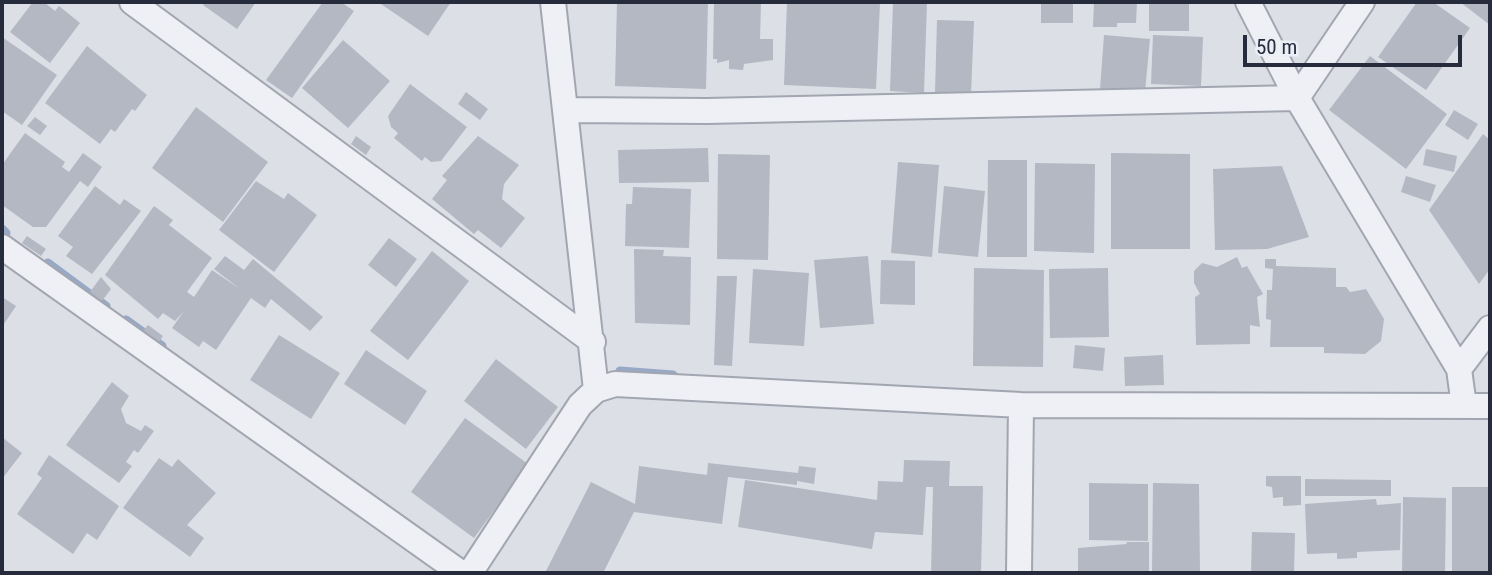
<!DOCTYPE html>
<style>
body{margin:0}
#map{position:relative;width:1492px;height:575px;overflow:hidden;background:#dcdfe6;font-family:"Roboto Condensed",sans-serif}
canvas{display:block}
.frame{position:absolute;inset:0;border:4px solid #262c3c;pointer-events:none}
.scale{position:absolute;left:1243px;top:35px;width:219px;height:32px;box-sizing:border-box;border:4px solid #262c3c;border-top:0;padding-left:9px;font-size:21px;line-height:24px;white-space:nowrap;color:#262c3c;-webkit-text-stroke:5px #ebeef4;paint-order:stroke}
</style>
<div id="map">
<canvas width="1492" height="575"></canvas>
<div class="frame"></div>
<div class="scale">50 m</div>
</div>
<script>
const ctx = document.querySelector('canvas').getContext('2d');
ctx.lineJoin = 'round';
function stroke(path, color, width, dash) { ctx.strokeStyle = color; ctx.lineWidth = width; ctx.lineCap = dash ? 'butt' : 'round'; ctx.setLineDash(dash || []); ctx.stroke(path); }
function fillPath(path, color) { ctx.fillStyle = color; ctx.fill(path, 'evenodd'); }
const stream = new Path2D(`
 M2 229 6 233
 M48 263 106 306
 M126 320 162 346
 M620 371 673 375`);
const building = new Path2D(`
 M33 2H44L55 11 59 6 80 23 50 63 10 32Z
 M205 2H256L237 29 203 5Z
 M323 2H341L354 11 292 98 266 80Z
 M378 2H451L428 36Z
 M617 2H708L706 89 615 86Z
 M714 2H761L760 39H773V60L744 64 743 70 729 69V60L717 63V59H713Z
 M787 2 880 3 876 89 784 85Z
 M893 2H927L924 93 890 91Z
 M1041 2H1073V23H1041Z
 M1094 2H1137L1136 23H1117V27H1093Z
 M1149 2H1189V31H1149Z
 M1417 2H1433L1470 28 1426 90 1378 57Z
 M1460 2H1490V25Z
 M937 20 974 21 971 95 935 93Z
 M1104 35 1150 39 1145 92 1100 89Z
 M1153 35 1203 37 1201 86 1151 84Z
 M2 37 57 75 22 125 2 111Z
 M343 40 390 81 348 128 302 88Z
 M87 46 147 95 135 111 132 109 115 132 111 129 100 144 45 103Z
 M1370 56 1447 114 1406 169 1329 110Z
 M410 84 467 127 441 161 431 162 425 157 422 161 394 138 398 133 391 127 388 116Z
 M466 92 488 109 480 120 458 104Z
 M196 107 268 162 223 222 152 168Z
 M1454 110 1478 124 1468 140 1445 125Z
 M35 117 47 126 40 135 27 126Z
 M25 133 65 162 62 167 69 172 83 153 102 167 88 187 80 181 46 227H33L2 205V165Z
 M1483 134 1490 140V269L1479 284 1429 210Z
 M356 136 371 147 366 155 351 144Z
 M478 136 519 165 504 184 502 199 525 218 501 248 478 230 474 234 432 199 447 180 442 176Z
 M708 148 709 182 619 183 618 150Z
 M1426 149 1457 156 1454 172 1423 165Z
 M1111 153 1190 154V249H1111Z
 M718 154 770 155 768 260 717 259Z
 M988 160H1027V257H987Z
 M898 162 939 165 932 257 891 253Z
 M1035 163 1095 164 1094 253 1034 251Z
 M1282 166 1309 237 1267 249 1215 250 1213 169Z
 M1406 176 1436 185 1430 202 1401 192Z
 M256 181 284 199 288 193 317 215 274 272 219 230Z
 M95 186 120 205 124 199 141 211 92 274 66 256 73 247 58 236Z
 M944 186 985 191 978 257 938 253Z
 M633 187 691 189 689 248 625 246 626 204H632Z
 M154 206 173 220 169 225 212 258 187 292 194 297 212 270 240 289 214 269 225 256 244 270 253 259 323 317 310 331 271 299 265 308 251 298 216 350 203 341 199 347 172 328 184 311 175 321 163 313 158 319 105 275Z
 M27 236 46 249 41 256 22 243Z
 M389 238 417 259 396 287 368 265Z
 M634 249 664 250 663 256 691 257 690 325 635 323Z
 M432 251 469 281 408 360 370 331Z
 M868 256 874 324 820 328 814 260Z
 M1237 257 1242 268 1247 266 1263 294 1257 297 1260 327 1250 325V344L1196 345 1195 297 1200 294 1194 283V271L1202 263 1217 267Z
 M1265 259H1276V266L1336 268V287H1346L1350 292 1366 289 1384 319 1381 341 1365 354 1324 353V347H1270L1271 320 1266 319 1267 290H1272L1273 269 1265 268Z
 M881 260 915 261V305L880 304Z
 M974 268 1044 270 1043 367 973 366Z
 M1108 268 1109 337 1050 338 1049 269Z
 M753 269 809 273 804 346 749 343Z
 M717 276H737L732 366 714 365Z
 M101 277 111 289 102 301 90 292Z
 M2 297 16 306 2 327Z
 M148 325 163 336 159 342 143 331Z
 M279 335 340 373 311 419 250 380Z
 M1075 345 1105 348 1103 371 1073 368Z
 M366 350 427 391 405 425 344 384Z
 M1163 355 1164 385 1125 386 1124 357Z
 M496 359 558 407 526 449 464 401Z
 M112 382 129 396 121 409 126 423 141 431 145 425 154 431 138 453 134 450 126 462 132 466 119 483 66 445Z
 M465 418 528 464 474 538 411 492Z
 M2 437 22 453 2 479Z
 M49 455 119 506 97 540 87 533 73 554 17 514 42 478 37 474Z
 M159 458 172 467 178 459 216 493 187 525 204 538 190 557 123 508Z
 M904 460 950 461 949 486H983L981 573H931L933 487H926L923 535 875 532 872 549 738 527 745 480 877 500 878 481 903 482Z
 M708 463 798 473 799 466 816 468 814 484 797 481V485L728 477 722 524 634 512 603 573H545L591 482 635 504 639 466 707 475Z
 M1266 476H1301V505L1283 506V497L1273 498 1272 487 1266 486Z
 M1305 479 1391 480V496H1305Z
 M1089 483 1148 484V541L1089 540Z
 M1153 483 1199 484 1200 573H1152Z
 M1452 487H1490V573H1452Z
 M1403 497 1446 498 1445 573H1402Z
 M1376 499 1377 505 1401 503 1400 550 1357 552V558L1337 559V553L1307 554 1305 504Z
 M1252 532 1295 533 1294 573H1251Z
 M1126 542H1149V573H1078V548L1127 544Z`);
const street = new Path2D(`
 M132 2 593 342
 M553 2 596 390
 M1248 2 1297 98 1459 369 1464 406
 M566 110 707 111 1297 98 1362 2
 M2 247 461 573
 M1459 369 1490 328
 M470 573 580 405 596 390 615 384 1021 405 1490 406
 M1019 573 1021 405`);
stroke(stream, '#98a9c6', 9);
fillPath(building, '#b4b8c3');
stroke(street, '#a2a6b0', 28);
stroke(street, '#eff0f5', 24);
</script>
